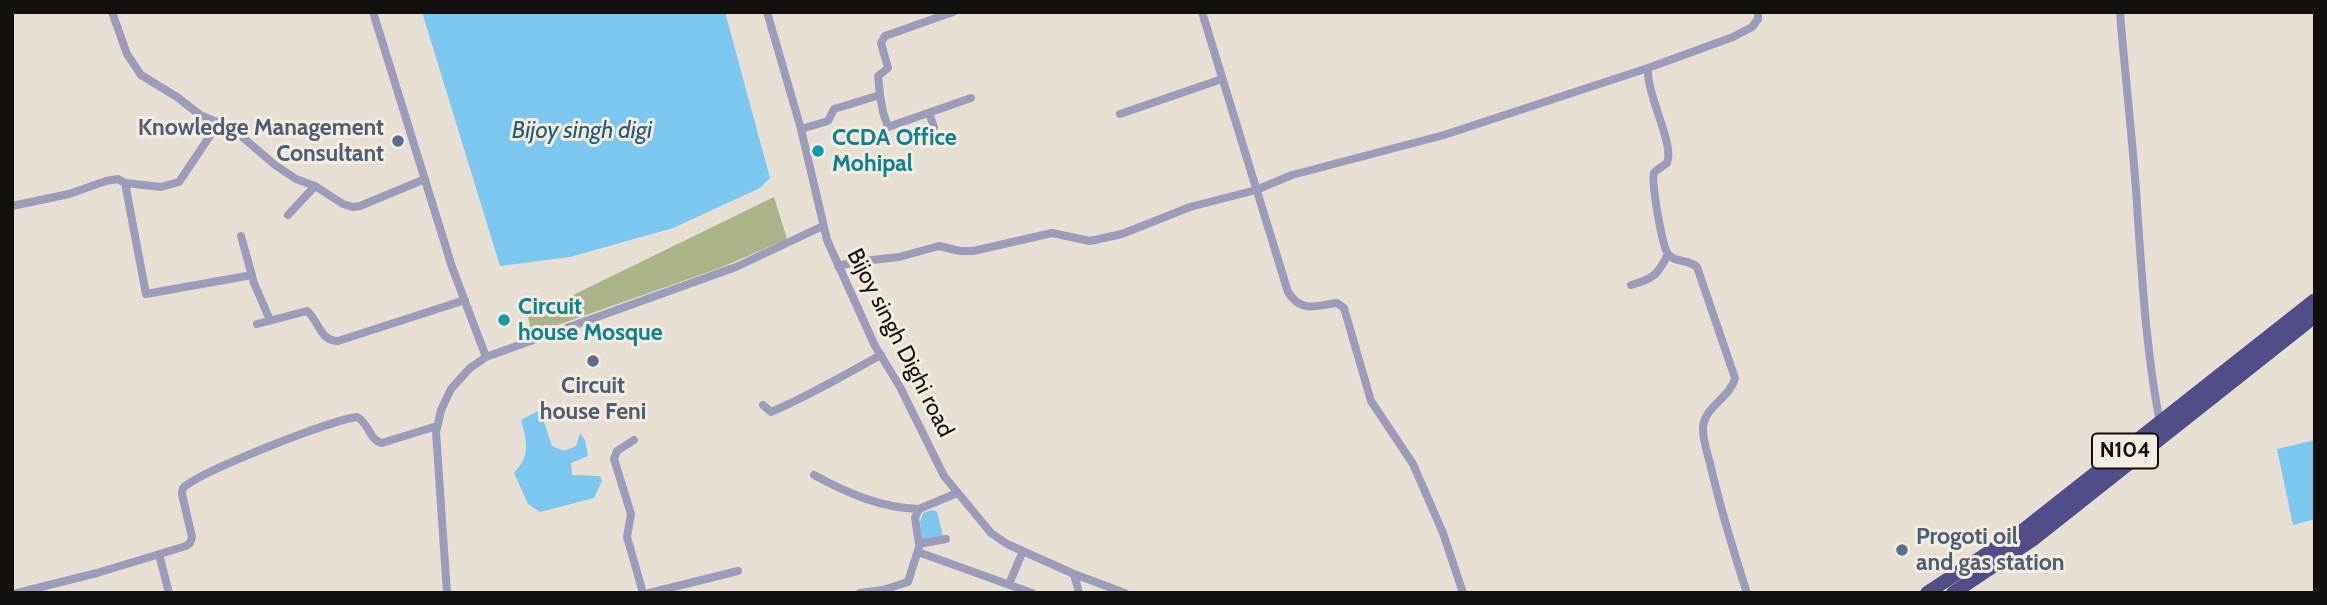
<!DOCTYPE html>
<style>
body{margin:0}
#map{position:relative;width:2327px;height:605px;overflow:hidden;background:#e7ded4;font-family:Cabin,sans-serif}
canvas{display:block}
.frame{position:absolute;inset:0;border:14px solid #120f0c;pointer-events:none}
</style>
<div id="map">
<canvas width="2327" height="605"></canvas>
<div class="frame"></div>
</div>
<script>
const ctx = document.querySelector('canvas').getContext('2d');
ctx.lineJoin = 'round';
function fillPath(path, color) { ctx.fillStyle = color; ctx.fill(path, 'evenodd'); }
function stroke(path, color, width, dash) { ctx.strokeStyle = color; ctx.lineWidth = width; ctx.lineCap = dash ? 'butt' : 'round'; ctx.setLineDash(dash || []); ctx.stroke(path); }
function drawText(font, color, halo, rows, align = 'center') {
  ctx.font = font + ' Cabin,sans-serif'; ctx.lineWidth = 6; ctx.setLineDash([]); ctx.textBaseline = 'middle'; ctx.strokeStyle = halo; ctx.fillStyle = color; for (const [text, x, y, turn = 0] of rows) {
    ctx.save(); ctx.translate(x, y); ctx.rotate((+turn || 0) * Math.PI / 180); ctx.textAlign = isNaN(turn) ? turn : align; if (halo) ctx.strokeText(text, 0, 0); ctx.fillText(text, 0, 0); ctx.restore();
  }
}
const green = new Path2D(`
 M774 197 787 239 720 268 532 334 528 317Z`);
const water = new Path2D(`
 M422 12H725L770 178 760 188 673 228 570 257 500 266Z
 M540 410 552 446 564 451 576 446 580 433 585 440 588 456 571 463 572 475 600 476 602 481 594 498 540 512 528 504 514 473C531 455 527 442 521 420Z
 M2315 440V519L2293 525 2277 449Z
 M932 510 937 512 943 536 922 540 920 522 923 513Z`);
const street = new Path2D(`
 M112 12 127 54 141 75 177 97 200 115 233 129 275 165 296 179 315 186 343 204 353 207 360 206 425 179
 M373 12 452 267 486 357
 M767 12 801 129 827 240 875 346 900 387 944 476 991 533 1007 544 1074 574 1125 593
 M1202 12 1288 292C1302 314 1316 305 1337 303L1344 308 1371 401 1413 464 1443 533 1463 593
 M2120 12C2125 76 2133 141 2137 205 2142 278 2146 351 2160 423
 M1648 68C1646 95 1675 144 1667 163 1663 166 1657 169 1654 173 1651 181 1662 246 1668 254 1674 263 1689 259 1697 267L1735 378C1731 397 1705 406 1703 427 1702 438 1707 452 1710 463 1720 507 1733 550 1747 593
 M880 95 878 76 888 68 881 43 885 36 953 12
 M929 113 934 127
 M1120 114 1222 79
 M801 129 828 121 834 109 880 95 883 112 888 127 971 98
 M125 183 161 187 179 182 218 124
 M12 206 69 194 106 181 118 179 125 183 146 294 252 275
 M288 215 315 186
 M241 236 254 283 270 320
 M838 266 855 262 899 257 939 246 960 251H973L1052 233 1090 241 1122 234 1190 207 1256 190 1292 175 1444 135 1648 68 1733 37 1752 27 1758 19V12
 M1631 285C1653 279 1658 275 1668 254
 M257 324 307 311C319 321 320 341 338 341L465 300
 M763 405 771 412C809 396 844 375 881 355
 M634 440 617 451 614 459 631 514 627 537 643 593
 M814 475C847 493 881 508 919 509
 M946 539 919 544 915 518 919 509 957 493
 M918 552 1032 593
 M159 554 169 593
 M1074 574 1079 593
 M1009 584 1023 551
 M17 593 97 573 186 546 190 543 192 537 182 494 183 488C201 471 331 420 357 417 369 423 369 440 382 443L437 426
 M447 593 436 432 441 410 451 389 470 368 486 357 736 267 823 226
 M649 593 738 571
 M860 593 883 590 908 582 919 547`);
const highway = new Path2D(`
 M1927 593 2026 528 2315 300
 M1953 593 2032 540 2315 316`);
const markers = [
 [398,141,7,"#5c6f8a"],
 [818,151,7,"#0f9aa8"],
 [504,320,7,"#0f9aa8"],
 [593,361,7,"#5c6f8a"],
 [1902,550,7,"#5c6f8a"]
];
const shields = [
 [2125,451,66]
];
const shieldNames = [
 ["N104",2125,451]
];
const serviceNames = [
 ["Knowledge Management",384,128],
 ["Consultant",384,154],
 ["Circuit",593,386,"center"],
 ["house Feni",593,412,"center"],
 ["Progoti oil",1916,537,"left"],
 ["and gas station",1916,563,"left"]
];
const cultureNames = [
 ["CCDA Office",832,138],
 ["Mohipal",832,164],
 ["Circuit",518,307],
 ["house Mosque",518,333]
];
const streetNames = [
 ["Bijoy singh Dighi road",900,343,63]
];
const waterNames = [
 ["Bijoy singh digi",582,131]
];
fillPath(green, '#aab488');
fillPath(water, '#7bc7ef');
stroke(street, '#9b9cb9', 8);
stroke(highway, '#504d88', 14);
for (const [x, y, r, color] of markers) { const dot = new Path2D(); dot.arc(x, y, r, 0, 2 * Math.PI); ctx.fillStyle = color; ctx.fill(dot); stroke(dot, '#f4ebe1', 2.5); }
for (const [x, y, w] of shields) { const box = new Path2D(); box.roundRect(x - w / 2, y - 17.5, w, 35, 5); ctx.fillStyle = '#f4ebe1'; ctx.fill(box); stroke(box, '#120f0c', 2); }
drawText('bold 21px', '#120f0c', null, shieldNames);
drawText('bold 23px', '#4e5e75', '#f4ebe1', serviceNames, 'right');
drawText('bold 23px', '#0d838f', '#f4ebe1', cultureNames, 'left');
drawText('23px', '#120f0c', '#f4ebe1', streetNames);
drawText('italic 24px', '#235d79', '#f4ebe1', waterNames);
</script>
